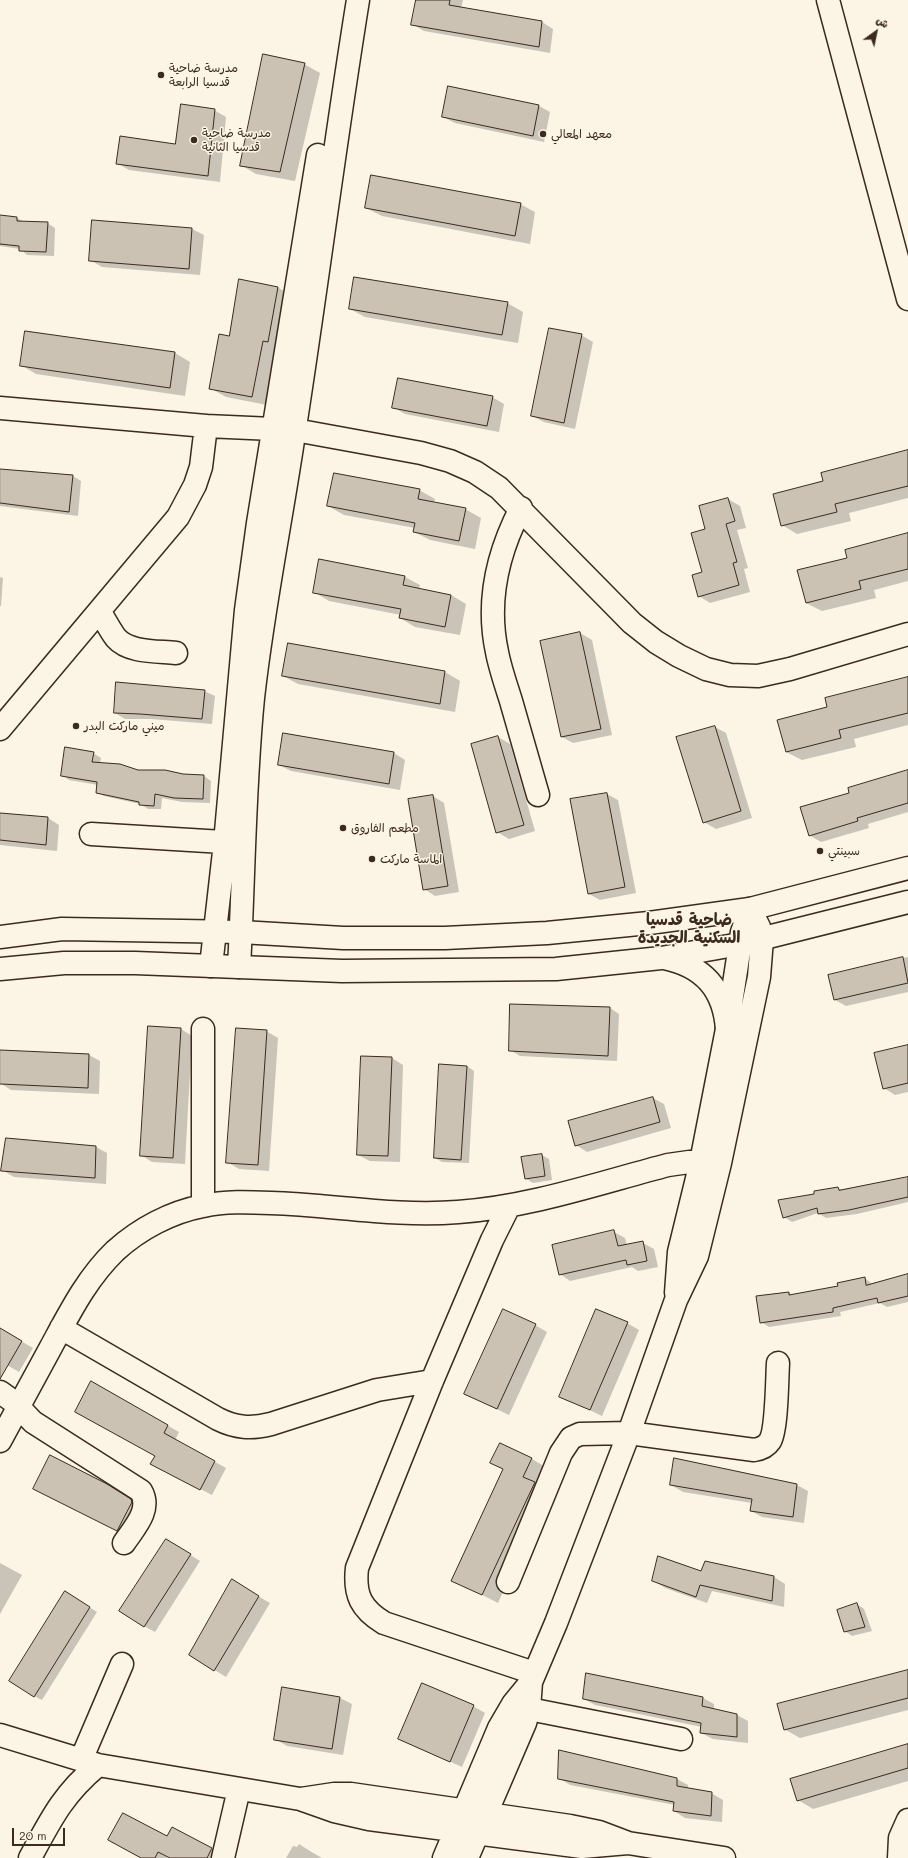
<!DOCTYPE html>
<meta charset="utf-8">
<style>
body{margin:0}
#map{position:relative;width:908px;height:1858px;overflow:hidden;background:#fcf5e5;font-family:Mali,"Playpen Sans Arabic",sans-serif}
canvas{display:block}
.north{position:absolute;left:856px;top:12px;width:40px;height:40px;-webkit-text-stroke:3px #fcf5e5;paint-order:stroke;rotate:33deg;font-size:11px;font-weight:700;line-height:16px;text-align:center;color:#3b2a1e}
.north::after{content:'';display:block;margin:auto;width:14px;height:18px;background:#3b2a1e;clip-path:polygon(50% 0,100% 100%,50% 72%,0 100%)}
.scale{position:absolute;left:12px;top:1828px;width:53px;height:18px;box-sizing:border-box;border:2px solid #3b2a1e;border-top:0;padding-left:5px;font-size:12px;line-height:14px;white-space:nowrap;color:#3b2a1e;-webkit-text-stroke:3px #fcf5e5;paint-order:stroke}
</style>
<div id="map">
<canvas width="908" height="1858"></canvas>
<div class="north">ش</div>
<div class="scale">20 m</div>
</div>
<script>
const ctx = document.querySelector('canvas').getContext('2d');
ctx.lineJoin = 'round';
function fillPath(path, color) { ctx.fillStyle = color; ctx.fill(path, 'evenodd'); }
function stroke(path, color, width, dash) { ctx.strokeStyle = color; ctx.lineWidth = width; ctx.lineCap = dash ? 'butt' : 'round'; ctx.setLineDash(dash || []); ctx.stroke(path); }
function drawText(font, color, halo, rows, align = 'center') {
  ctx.font = font + ' Mali,"Playpen Sans Arabic",sans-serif'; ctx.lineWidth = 3; ctx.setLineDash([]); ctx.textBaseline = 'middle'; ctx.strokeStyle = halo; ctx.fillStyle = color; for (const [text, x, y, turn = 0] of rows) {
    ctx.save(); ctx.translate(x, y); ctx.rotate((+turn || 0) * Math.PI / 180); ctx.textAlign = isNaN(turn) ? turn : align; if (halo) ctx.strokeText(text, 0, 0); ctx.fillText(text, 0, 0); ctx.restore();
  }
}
const shadow = new Path2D(`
 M417 0H463L461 8 542 22 553 29 550 53 424 31 412 24Z
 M304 64 320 73 295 181 256 174 241 165Z
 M539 106 550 112 544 142 455 123 443 117Z
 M214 110 226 117 220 182 129 170 117 163 176 145Z
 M520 204 535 212 530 244 382 216 366 208Z
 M0 216 17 218 24 222 47 223 55 228 54 256 27 255 20 249 0 246Z
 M93 221 192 229 204 235 200 275 102 267 90 260Z
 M277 287 292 296 267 405 226 397 210 388 229 337Z
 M507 303 523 312 518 343 365 317 350 309Z
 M26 332 175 353 190 362 185 396 36 374 21 365Z
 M581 335 593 342 575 429 544 422 532 416Z
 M492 397 504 404 499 432 405 414 393 407Z
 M908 451V498L849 513 851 521 797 534 782 525 824 482Z
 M0 470 73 476 81 481 78 516 0 506Z
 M419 490 435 499 434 503 465 509 481 518 475 549 430 540 414 532 415 528 344 515 328 506Z
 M728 499 740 506 746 528 737 530 748 568 744 569 750 592 710 603 699 596 703 573Z
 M908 534V581L874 590 876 598 822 611 806 603 848 559Z
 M320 560 405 577 420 585 419 589 451 595 466 604 460 635 415 627 400 618 401 615 329 601 314 592Z
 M0 577 3 578 1 606H0Z
 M580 633 592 640 612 735 573 743 562 737Z
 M289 644 445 672 460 681 455 712 298 684 283 676Z
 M908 679V725L854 739 856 747 802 760 786 752 829 708Z
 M204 691 215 696 212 724 151 719H125L115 713Z
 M715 727 726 733 752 818 716 829 704 822Z
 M284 734 394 753 405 760 400 790 291 771 279 765Z
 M498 737 510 744 535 831 509 839 497 832Z
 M93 753 101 758 100 763 138 771 204 776 211 781 210 803 182 802 162 798 161 809H148L140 804 104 796 97 792 98 785 69 780 62 775Z
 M908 771V812L868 824 869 828 821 842 809 835 850 793Z
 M607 794 618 800 636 893 600 900 589 894Z
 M433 796 444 803 459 892 435 896 424 889Z
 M0 814 48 818 59 825 57 851 0 845Z
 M908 957V992L846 1006 835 1000 829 976Z
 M610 1008 619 1014 617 1061 520 1056 510 1050Z
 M149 1027 181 1029 192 1036 185 1164 152 1162 141 1155Z
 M266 1031 278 1038 269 1171 239 1169 227 1162Z
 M908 1046V1092L895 1095 884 1088Z
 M89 1055 100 1061 99 1094 11 1090 0 1083Z
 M392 1058 403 1065 400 1162 370 1161 358 1155Z
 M467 1066 474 1071 469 1163 442 1162 435 1158Z
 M653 1098 664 1104 671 1128 587 1152 576 1145Z
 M96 1147 107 1153 106 1184 14 1177 2 1170Z
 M542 1155 549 1159 552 1180 533 1183 525 1178Z
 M908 1178V1202L857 1214 826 1218 818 1213 792 1222 784 1217 838 1188 843 1190Z
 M614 1232 625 1238 627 1246 643 1243 654 1249 658 1267 638 1271 632 1267 570 1281 560 1274Z
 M908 1276V1302L887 1307 880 1303 840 1312 841 1316 769 1327 761 1322 789 1293 793 1296 839 1287 865 1278 872 1284Z
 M627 1323 639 1330 602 1416 560 1396Z
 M535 1325 547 1332 509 1415 466 1394Z
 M0 1329 33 1348 19 1372 0 1361Z
 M91 1382 179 1432 175 1440 226 1468 212 1495 163 1470 156 1455Z
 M532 1459 547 1468 549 1492 498 1603 453 1580 504 1469 491 1462Z
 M671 1485H797L808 1491 804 1523 762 1517 751 1511 752 1503 683 1492Z
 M118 1492 142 1507 129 1536 46 1495Z
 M176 1546 200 1561 155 1632 144 1626Z
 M0 1563 22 1575 0 1614Z
 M702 1573 774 1577 785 1584 784 1607 712 1591 707 1603 665 1588 654 1581Z
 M232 1581 270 1603 226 1677 190 1655Z
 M73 1597 97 1612 42 1700 34 1696Z
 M857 1604 864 1609 872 1631 852 1636 845 1631Z
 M908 1672V1710L800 1738 784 1729Z
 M283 1688 340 1698 352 1704 343 1755 287 1746 275 1739Z
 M703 1698 714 1704V1710L737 1715 748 1721V1743L713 1739 701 1733 702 1727 595 1705 584 1699Z
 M473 1706 485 1713 462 1767 399 1739Z
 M908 1745V1781L813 1809 798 1800Z
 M559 1778 677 1779 688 1785V1789L711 1793 723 1800 722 1822 685 1818 674 1811 675 1805 570 1785Z
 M167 1837 211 1849 221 1855 219 1858H171L168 1856 167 1858H143Z
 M299 1844 310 1851 322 1858H286L293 1846 297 1847Z`);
const building = new Path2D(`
 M416 0H450L449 5 542 21 539 47 411 25Z
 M263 54 305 63 280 172 240 166Z
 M448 86 539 105 533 136 442 117Z
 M181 104 215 109 208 176 116 164 120 136 175 144Z
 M371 175 521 203 515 236 365 208Z
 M0 215 17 217V221L48 222 46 252 19 251V246L0 244Z
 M92 220 192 228 189 269 89 261Z
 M354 277 508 302 502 335 349 309Z
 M239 279 278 287 268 342 263 341 252 397 209 389 219 334 229 336Z
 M549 328 582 334 564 423 531 416Z
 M25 331 175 352 170 388 20 366Z
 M398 378 493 396 487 426 392 408Z
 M908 450V486L835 504 837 512 781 526 773 494 823 481 821 473Z
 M0 469 73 475 69 512 0 503Z
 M334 473 420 489 418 499 466 508 459 541 413 532 415 523 327 506Z
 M728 498 735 521 726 524 737 562 733 563 739 585 698 597 692 575 702 572 691 533 705 529 699 506Z
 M908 533V569L859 581 861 589 806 603 797 570 847 558 845 550Z
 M319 559 405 576 403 585 451 595 445 627 399 618 401 609 313 593Z
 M580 632 601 729 561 737 540 641Z
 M288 643 445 671 440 704 282 676Z
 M908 677V713L839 730 841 738 786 752 777 720 827 707 825 698Z
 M116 682 205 690 202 719 140 714 114 713Z
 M715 726 741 811 703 823 676 737Z
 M283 733 394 752 389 784 278 765Z
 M498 736 524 825 496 833 471 744Z
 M65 747 94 752 92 762 120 764 138 770H165L183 774 204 775 203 799 174 798 155 794 154 806 139 805V802L96 793 97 782 61 776Z
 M908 770V803L857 818 858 821 809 836 800 807 849 793 848 788Z
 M607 793 625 887 588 894 570 799Z
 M433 795 448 886 423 890 408 799Z
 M0 813 48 817 46 845 0 840Z
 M903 957 908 983 834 1000 828 975Z
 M510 1004 610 1007 608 1056 509 1051Z
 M148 1026 181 1028 173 1158 140 1156Z
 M236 1028 267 1030 258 1165 226 1163Z
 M908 1045V1083L883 1089 874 1053Z
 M0 1050 89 1054 88 1088 0 1084Z
 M361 1056 392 1057 388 1156 357 1155Z
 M439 1064 467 1066 461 1160 434 1158Z
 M653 1097 660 1122 575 1146 568 1121Z
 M6 1138 96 1146 95 1178 1 1171Z
 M542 1154 545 1176 525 1179 521 1157Z
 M908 1177V1197L849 1210 818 1214 817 1208 783 1218 778 1200 814 1194V1191L838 1187 839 1190Z
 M614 1230 618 1246 643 1241 647 1261 627 1265 626 1260 559 1275 552 1245Z
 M908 1274V1296L878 1303 877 1298 833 1308V1312L760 1323 756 1296 789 1292V1295L838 1286 837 1283 865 1277 866 1285Z
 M503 1309 536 1324 497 1409 464 1394Z
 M596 1309 628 1322 590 1410 559 1397Z
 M0 1328 22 1341 0 1379Z
 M91 1381 168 1425 164 1433 215 1461 200 1490 150 1464 155 1456 75 1412Z
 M500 1443 532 1458 523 1477 535 1482 482 1595 451 1581 503 1469 490 1463Z
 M50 1455 107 1484 131 1499 132 1502 117 1531 33 1489Z
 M674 1458 797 1484 793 1517 750 1511 752 1499 670 1485Z
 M166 1539 191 1554 144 1627 119 1611Z
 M658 1556 701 1571 705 1561 774 1576 772 1601 700 1585 696 1597 652 1581Z
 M232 1579 259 1596 214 1671 189 1655Z
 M65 1591 90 1607 34 1697 9 1681Z
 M857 1603 865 1627 844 1632 837 1610Z
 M908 1670V1698L784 1730 777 1704Z
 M586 1673 703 1697 702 1706 737 1714V1737L700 1733 701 1723 583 1699Z
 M422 1683 474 1705 450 1762 398 1739Z
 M282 1687 340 1697 332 1749 274 1740Z
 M908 1744V1768L797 1801 790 1779Z
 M559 1750 677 1778V1786L712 1792 711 1816 673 1811 674 1802 558 1779Z
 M123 1813 167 1836 172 1827 212 1848 207 1858H170L158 1852 155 1858H141L108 1840Z`);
const minor = new Path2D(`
 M828 0 908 299
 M0 408 206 426 295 430 421 453 450 461 475 472 499 488 632 623 656 642 679 656 706 669 730 675 758 676 790 669 908 634
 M521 508C497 554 486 601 497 652 500 668 506 685 511 701 520 733 529 764 538 795
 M100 612C105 620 110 630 116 638 129 653 158 651 176 653
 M0 729 178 517 195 485 201 467 206 426
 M91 834 240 843
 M211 966 225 843 246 610 258 523 318 155
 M239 967C244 878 244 788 253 698 263 607 282 517 295 427 317 285 335 142 358 0
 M203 1029V1206
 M509 1206 492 1240 432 1381 357 1568C354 1595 361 1609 384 1623L534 1673
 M676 1293 679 1252 701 1162 727 1029 742 932 750 909
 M61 1328 218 1419C236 1428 251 1429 271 1424L377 1390 432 1381
 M0 1392 14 1402 33 1422 141 1491C152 1510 134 1528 124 1543
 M0 1441C17 1410 34 1378 51 1347 70 1312 87 1278 115 1251 139 1229 171 1212 203 1206 225 1201 248 1202 271 1203 333 1205 396 1217 458 1212 530 1207 599 1183 668 1165L689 1162 720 1163
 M508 1582 561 1453 571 1438 580 1434 629 1433 754 1450C761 1449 766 1447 770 1441 777 1429 777 1379 778 1363
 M529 1709 681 1739
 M0 1735 98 1765 300 1799 334 1811 369 1819 582 1847 628 1843
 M81 1760 122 1664
 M301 1799 334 1794H351L570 1826 599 1832 628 1843 724 1858
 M30 1858C51 1819 63 1794 98 1765
 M223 1858 239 1789
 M444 1858 499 1728 513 1704 531 1682 556 1623 629 1433 676 1300 697 1256 720 1163 759 977 762 939 759 927 750 909
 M467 1858 525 1723 529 1709 531 1682
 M899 1858 900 1838 908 1820`);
const major = new Path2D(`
 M0 937 62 929 241 932 343 938H445L547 933 649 923 750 909 908 868
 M664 958C704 966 724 990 727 1029
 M0 969 64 963H135L342 971 556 969 661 958 740 944 908 902`);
const markers = [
 [161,75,4,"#3b2a1e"],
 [543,134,4,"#3b2a1e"],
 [194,140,4,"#3b2a1e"],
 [76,726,4,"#3b2a1e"],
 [343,828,4,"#3b2a1e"],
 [820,851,4,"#3b2a1e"],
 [372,859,4,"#3b2a1e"]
];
const poiNames = [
 ["مدرسة ضاحية",169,68],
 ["قدسيا الرابعة",169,82],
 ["مدرسة ضاحية",202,133],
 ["قدسيا الثانية",202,147],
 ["معهد المعالي",551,134],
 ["ميني ماركت البدر",84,726],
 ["مطعم الفاروق",351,828],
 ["سبينتي",828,851],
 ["الماسة ماركت",380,859]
];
const districtNames = [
 ["ضاحية قدسيا",689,920],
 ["السكنية الجديدة",689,938]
];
fillPath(shadow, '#0003');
fillPath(building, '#ccc2b3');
stroke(building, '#3b2a1e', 1);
stroke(minor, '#3b2a1e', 25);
stroke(major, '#3b2a1e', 25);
stroke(minor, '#fcf5e5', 22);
stroke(major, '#fcf5e5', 22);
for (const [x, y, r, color] of markers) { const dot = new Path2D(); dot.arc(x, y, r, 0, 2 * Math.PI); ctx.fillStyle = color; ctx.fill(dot); stroke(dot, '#fcf5e5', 1.5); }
drawText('12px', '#3b2a1e', '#fcf5e5', poiNames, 'left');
drawText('bold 16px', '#3b2a1e', '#fcf5e5', districtNames);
</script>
